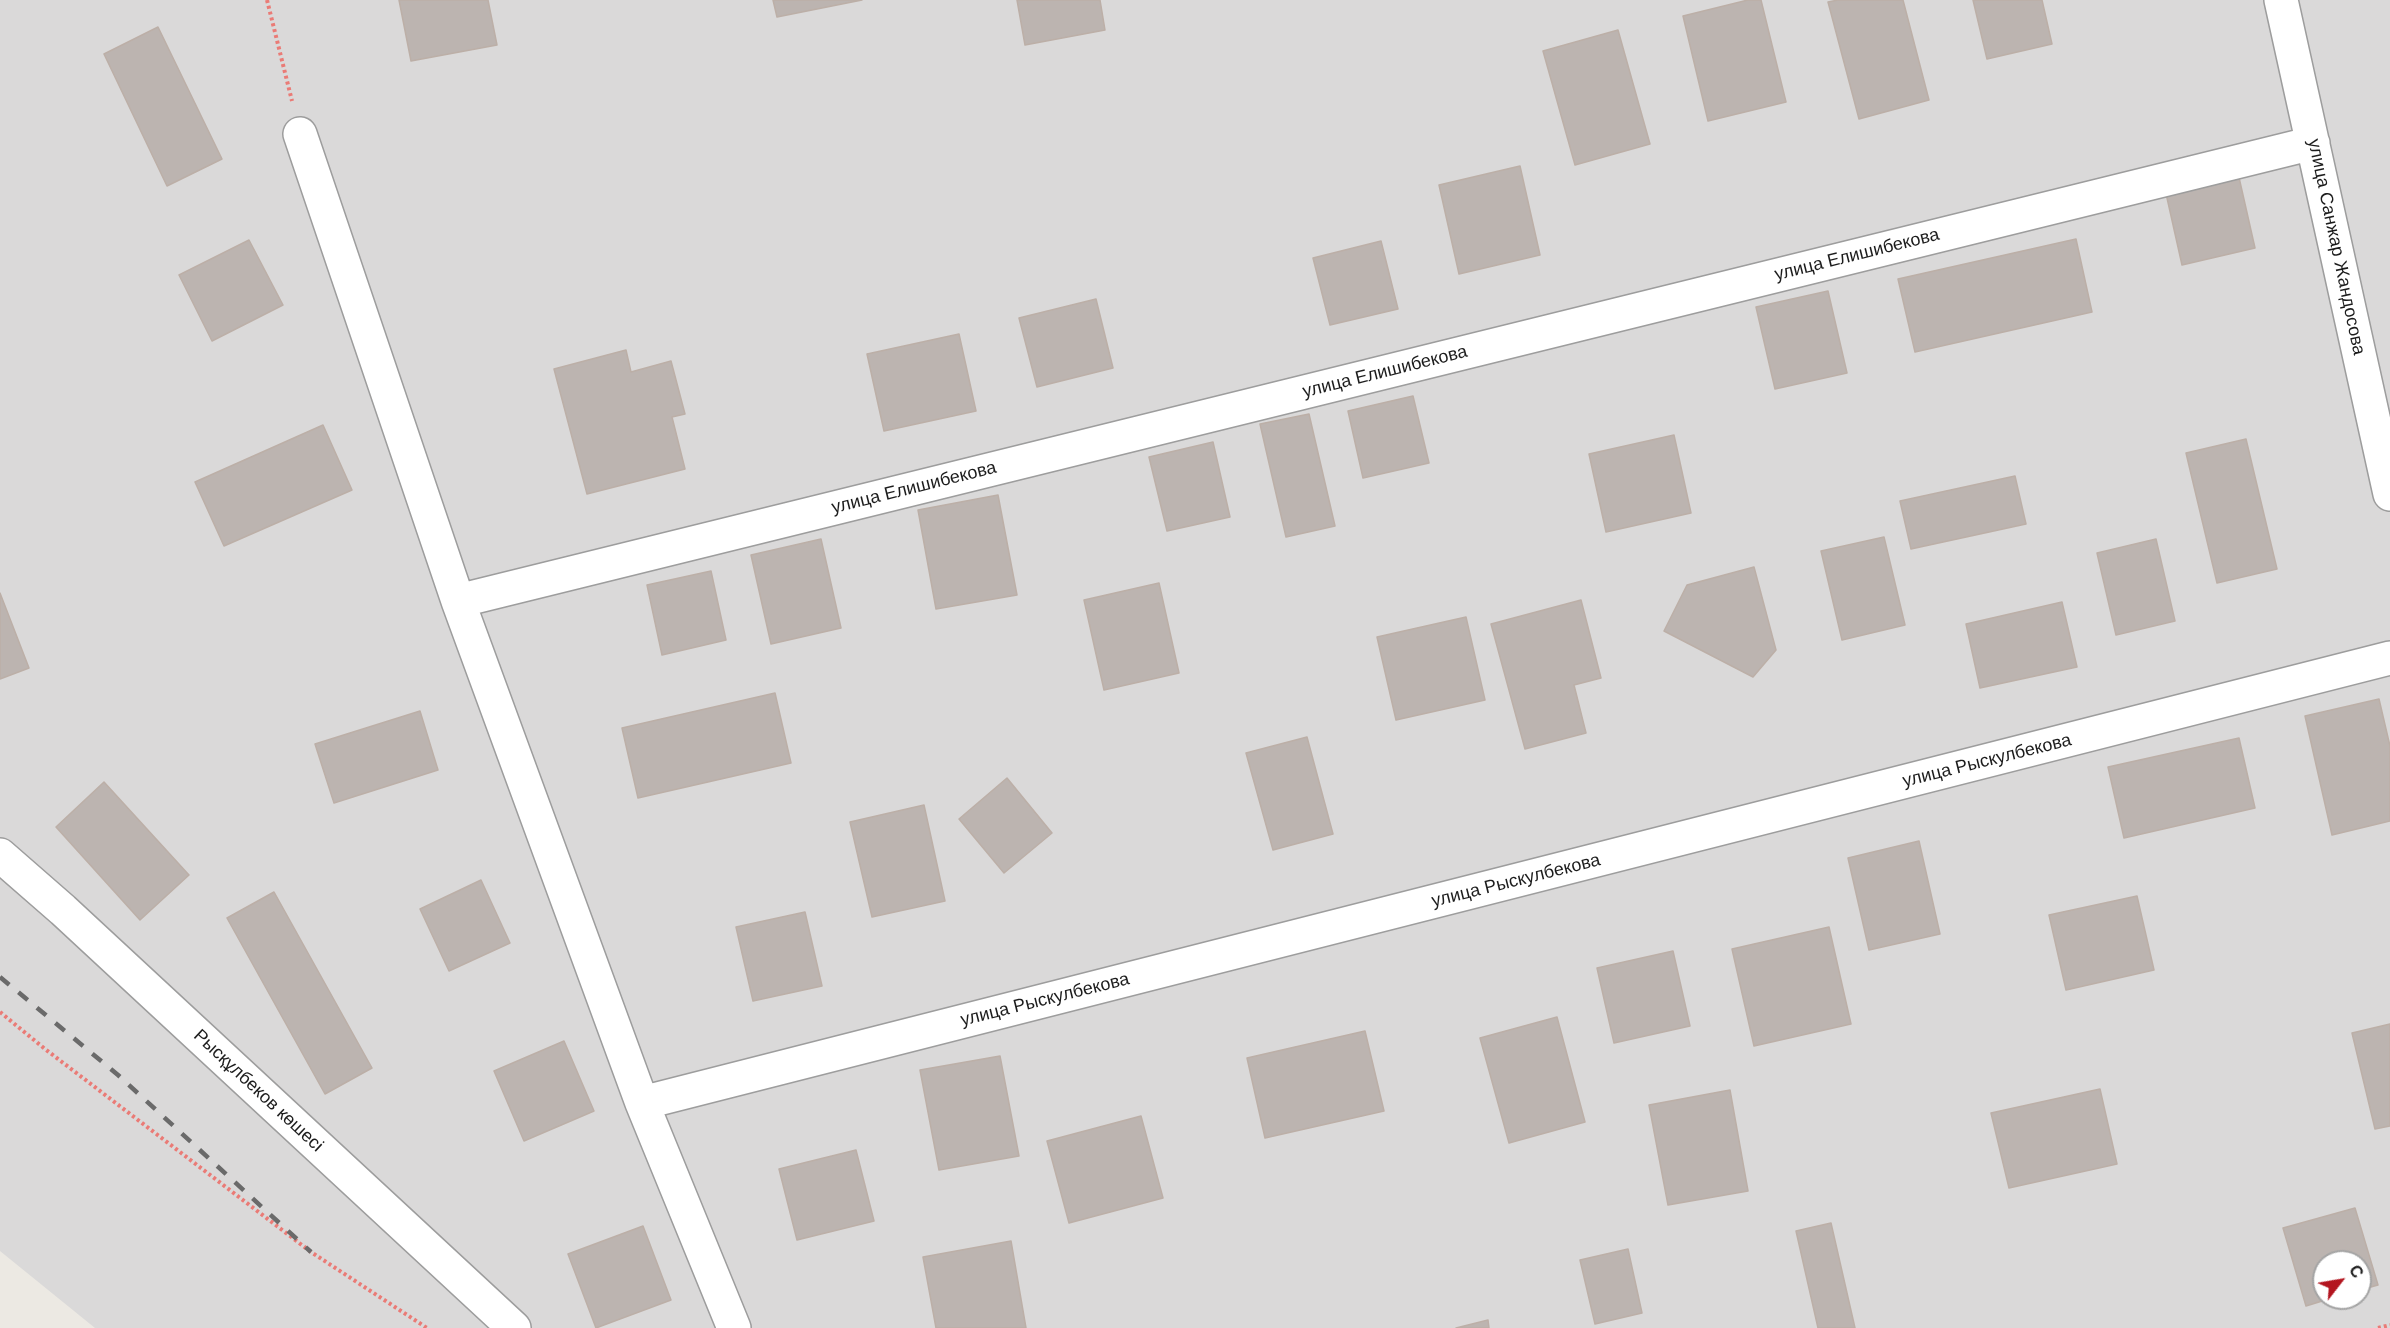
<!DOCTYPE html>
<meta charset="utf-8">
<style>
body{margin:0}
#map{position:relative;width:2390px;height:1328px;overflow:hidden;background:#ece9e3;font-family:Arial,sans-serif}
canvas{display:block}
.north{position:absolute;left:2312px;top:1250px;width:60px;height:60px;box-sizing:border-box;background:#fff;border:2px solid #a4a4a4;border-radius:50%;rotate:59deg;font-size:16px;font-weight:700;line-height:24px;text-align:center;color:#1c1c1c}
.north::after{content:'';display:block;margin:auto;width:21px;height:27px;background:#b3151f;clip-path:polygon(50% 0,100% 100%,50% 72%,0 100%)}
</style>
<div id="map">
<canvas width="2390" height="1328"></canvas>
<div class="north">С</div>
</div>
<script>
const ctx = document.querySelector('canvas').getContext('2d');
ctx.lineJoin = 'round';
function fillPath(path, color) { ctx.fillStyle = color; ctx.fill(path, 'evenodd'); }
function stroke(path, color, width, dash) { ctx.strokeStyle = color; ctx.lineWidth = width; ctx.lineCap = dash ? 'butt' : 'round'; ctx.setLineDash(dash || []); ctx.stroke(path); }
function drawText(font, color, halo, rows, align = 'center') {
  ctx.font = font + ' Arial,sans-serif'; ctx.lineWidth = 4.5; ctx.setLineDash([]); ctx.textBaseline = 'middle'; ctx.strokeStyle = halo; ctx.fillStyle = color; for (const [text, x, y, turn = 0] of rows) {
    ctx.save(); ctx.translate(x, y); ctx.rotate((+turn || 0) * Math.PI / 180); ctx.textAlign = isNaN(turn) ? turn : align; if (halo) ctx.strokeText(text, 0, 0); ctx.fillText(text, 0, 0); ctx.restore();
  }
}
const residential = new Path2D(`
 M0 0H2390V1328H95L0 1251ZM2324 1262H2360V1298H2324Z`);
const building = new Path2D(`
 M399 0H488L497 45 411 61Z
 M773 0H862L777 17Z
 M1017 0H1100L1105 30 1025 45Z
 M1748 0H1761L1786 102 1708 121 1683 16Z
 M1838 0H1903L1929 100 1859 119 1828 2Z
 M1973 0H2042L2052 44 1987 59Z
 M158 27 222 159 167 186 104 54Z
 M1618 30 1650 144 1575 165 1543 51Z
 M1520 166 1540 255 1459 274 1439 185Z
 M2238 173 2255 248 2182 265 2165 189Z
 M2076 239 2092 312 1915 352 1898 279Z
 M249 240 283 305 212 341 179 275Z
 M1381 241 1398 309 1330 325 1313 258Z
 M1828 291 1847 373 1775 389 1756 307Z
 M1096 299 1113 368 1037 387 1019 318Z
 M959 334 976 411 884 431 867 354Z
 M626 350 631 372 671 361 685 414 672 417 685 469 587 494 554 369Z
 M1413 396 1429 463 1363 478 1348 411Z
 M1309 414 1335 526 1286 537 1260 424Z
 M323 425 352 490 224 546 195 482Z
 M1674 435 1691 513 1606 532 1589 454Z
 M2246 439 2277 569 2217 583 2186 453Z
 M1213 442 1230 517 1167 531 1149 457Z
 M2015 476 2026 524 1911 549 1900 501Z
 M998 495 1017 595 936 609 918 510Z
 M1884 537 1905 625 1842 640 1821 551Z
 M821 539 841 628 771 644 751 555Z
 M2156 539 2175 621 2116 635 2097 553Z
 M1754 567 1776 650 1753 677 1664 631 1687 585Z
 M711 571 726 640 662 655 647 585Z
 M1159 583 1179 673 1104 690 1084 600Z
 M0 593 29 668 0 679Z
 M1581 600 1601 678 1574 685 1586 733 1525 749 1491 624Z
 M2062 602 2077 667 1980 688 1966 624Z
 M1466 617 1485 700 1396 720 1377 637Z
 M775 693 791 763 638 798 622 728Z
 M2379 699 2390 746V821L2332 835 2305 716Z
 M420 711 438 770 334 803 315 744Z
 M1307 737 1333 834 1273 850 1246 753Z
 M2239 738 2255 808 2124 838 2108 767Z
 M1007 778 1052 833 1004 873 959 819Z
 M104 782 189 875 140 920 56 827Z
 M924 805 945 901 872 917 850 822Z
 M1919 841 1940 934 1869 950 1848 858Z
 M481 880 510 943 449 971 420 909Z
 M274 892 372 1068 325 1094 227 918Z
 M2137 896 2154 970 2066 990 2049 915Z
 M805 912 822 986 753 1001 736 927Z
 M1829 927 1851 1024 1754 1046 1732 949Z
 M1673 951 1690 1026 1614 1043 1597 968Z
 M1557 1017 1585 1122 1509 1143 1480 1038Z
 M2390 1024V1126L2375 1129 2352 1033Z
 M1365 1031 1384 1111 1265 1138 1247 1058Z
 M564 1041 594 1111 524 1141 494 1071Z
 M1000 1056 1019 1156 939 1170 920 1070Z
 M2100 1089 2117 1164 2009 1188 1991 1113Z
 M1730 1090 1748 1191 1668 1205 1649 1105Z
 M1141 1116 1163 1198 1069 1223 1047 1141Z
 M856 1150 874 1221 797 1240 779 1169Z
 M2355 1208 2378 1285 2360 1290V1262H2324V1298H2332L2306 1306 2283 1228Z
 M1831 1223 1855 1328H1818L1796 1231Z
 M643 1226 671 1300 596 1328 568 1254Z
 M1011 1241 1026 1328H936L923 1257Z
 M1628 1249 1642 1313 1595 1324 1580 1260Z
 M1488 1320 1489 1328H1456Z`);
const path = new Path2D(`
 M267 0 292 101
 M0 1012 45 1049 311 1252 427 1328
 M2378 1328 2390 1325`);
const street = new Path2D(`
 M2281 0 2390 494
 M300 134 458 601 642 1103 734 1328
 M458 601 2313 143
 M0 855 63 910 514 1328
 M642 1103 2390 658`);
const rail = new Path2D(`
 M0 977 118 1075 311 1252`);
const streetNames = [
 ["улица Санжар Жандосова",2336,247,78],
 ["улица Елишибекова",1857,255,-14],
 ["улица Елишибекова",1385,372,-14],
 ["улица Елишибекова",914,488,-14],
 ["улица Рыскулбекова",1987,761,-14],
 ["улица Рыскулбекова",1516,881,-14],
 ["улица Рыскулбекова",1045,1000,-14],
 ["Рысқұлбеков көшесі",258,1091,43]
];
fillPath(residential, '#dad9d9');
fillPath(building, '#bcb4b0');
stroke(building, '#bcafa7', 1.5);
stroke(street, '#9d9d9d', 36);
stroke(path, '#ea7b76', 4, [3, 3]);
stroke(street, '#fff', 33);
stroke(rail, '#6a6a6a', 4.5, [12, 12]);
drawText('18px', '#1c1c1c', '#fff', streetNames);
</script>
